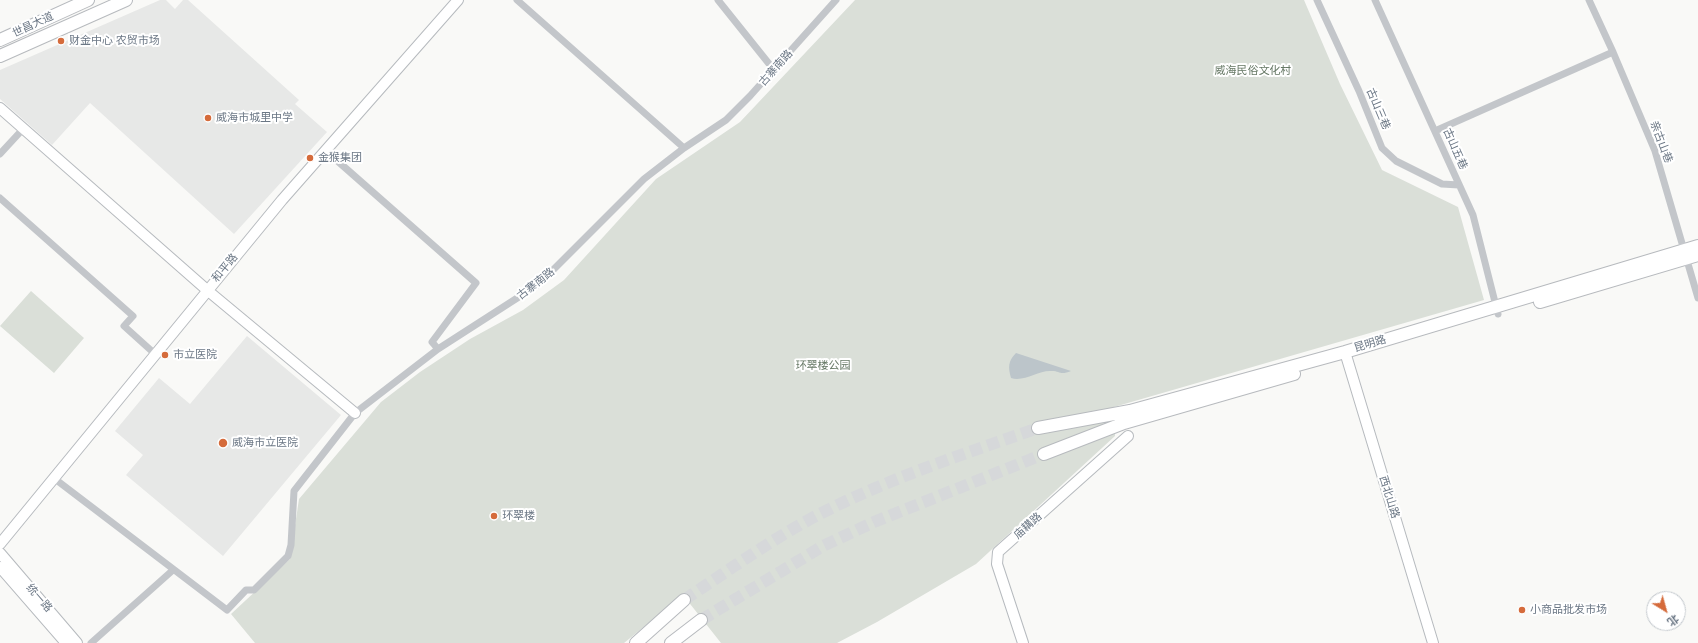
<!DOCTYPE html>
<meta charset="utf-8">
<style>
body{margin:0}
#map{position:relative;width:1698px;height:643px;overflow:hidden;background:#f9f9f7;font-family:Rubik,"Noto Sans SC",sans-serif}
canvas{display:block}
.north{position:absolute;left:1646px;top:591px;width:40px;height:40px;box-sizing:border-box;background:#fff;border:1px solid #c4c9ce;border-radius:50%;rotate:143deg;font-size:11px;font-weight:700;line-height:16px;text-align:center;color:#6b7785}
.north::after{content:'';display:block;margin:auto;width:14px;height:18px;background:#d56b3b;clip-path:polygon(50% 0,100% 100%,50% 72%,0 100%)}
</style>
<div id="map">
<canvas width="1698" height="643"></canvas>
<div class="north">北</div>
</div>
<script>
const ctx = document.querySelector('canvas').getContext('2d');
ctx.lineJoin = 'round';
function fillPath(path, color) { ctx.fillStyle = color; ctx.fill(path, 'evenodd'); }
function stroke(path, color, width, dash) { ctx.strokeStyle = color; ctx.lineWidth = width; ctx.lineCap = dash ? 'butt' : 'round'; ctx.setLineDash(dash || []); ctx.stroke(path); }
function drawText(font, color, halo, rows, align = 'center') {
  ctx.font = font + ' Rubik,"Noto Sans SC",sans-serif'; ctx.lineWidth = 4; ctx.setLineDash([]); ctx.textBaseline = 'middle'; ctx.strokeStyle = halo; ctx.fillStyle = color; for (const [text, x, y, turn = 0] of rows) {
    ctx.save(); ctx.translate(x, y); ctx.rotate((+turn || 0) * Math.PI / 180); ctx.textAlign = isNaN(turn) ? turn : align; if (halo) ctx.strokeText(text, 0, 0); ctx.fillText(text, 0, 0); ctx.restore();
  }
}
const built = new Path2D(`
 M160 0H166L175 9 183 0H188L299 100 295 104 327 132 234 234 90 103 52 145 0 99V70Z
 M247 336 341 415 223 556 126 475 143 455 115 431 159 378 190 404Z`);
const green = new Path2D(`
 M855 0H1304L1340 84 1382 170 1458 207 1484 300 1114 407 1115 436 976 564 877 622 837 643H721L683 595 624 643H255L231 614 290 559 299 499 381 402 420 372 470 339 523 310 564 280 656 179 740 122Z
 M31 291 84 338 54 373 0 326Z`);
const water = new Path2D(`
 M1016 353 1071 371C1059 376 1060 370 1050 371 1037 371 1024 382 1011 378 1008 367 1008 361 1016 353Z`);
const primaryTunnel = new Path2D(`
 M684 600C726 572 768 542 812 518 884 480 961 455 1038 428
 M701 620 823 546 874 522 1044 454`);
const street = new Path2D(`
 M517 0 684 148
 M718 0 774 70
 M1317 0 1359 91 1382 148 1396 161 1442 184 1459 185
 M1375 0 1473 215 1498 314
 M1589 0 1613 52 1655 151 1698 298
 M1435 131 1613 52
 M325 150 476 283 432 342 438 349
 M0 154 23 129
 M0 198 133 316 124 326 155 354
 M55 479 227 610 246 590H254L288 556 291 545 294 491 355 413 438 349 539 284 644 179 684 148 726 120 750 96 836 0
 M91 643 173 570`);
const secondary = new Path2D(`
 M0 108 207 290 355 413
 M1345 352 1433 643
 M0 544 282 200 458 0
 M0 553 77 643
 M0 567 66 643
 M1023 643 997 564 998 552 1128 436`);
const primary = new Path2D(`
 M0 40 88 0
 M0 56 126 0
 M1540 302 1698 255
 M1038 428 1130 411 1345 352 1698 246
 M1044 454 1124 423 1294 374
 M636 643 684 600
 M671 643 701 620`);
const markers = [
 [61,41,4,"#d56b3b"],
 [208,118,4,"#d56b3b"],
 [310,158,4,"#d56b3b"],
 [165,355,4,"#d56b3b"],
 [223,443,5,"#d56b3b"],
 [494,516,4,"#d56b3b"],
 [1522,610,4,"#d56b3b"]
];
const streetNames = [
 ["世昌大道",33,25,-25],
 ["古寨南路",776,68,-48],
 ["古山三巷",1378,109,67],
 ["亲古山巷",1661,142,69],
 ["古山五巷",1455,149,66],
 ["和平路",225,268,-50],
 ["古寨南路",536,284,-38],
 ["昆明路",1370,344,-17],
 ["西北山路",1389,497,73],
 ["庙耩路",1028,526,-42],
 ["统一路",39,598,49]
];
const poiNames = [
 ["财金中心 农贸市场",69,41],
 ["威海市城里中学",216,118],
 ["金猴集团",318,158],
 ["市立医院",173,355],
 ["威海市立医院",232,443],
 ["环翠楼",502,516],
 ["小商品批发市场",1530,610]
];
const parkNames = [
 ["威海民俗文化村",1253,71],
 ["环翠楼公园",823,366]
];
fillPath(built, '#e7e8e7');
fillPath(green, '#dadfd8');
fillPath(water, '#bcc5ca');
stroke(primaryTunnel, '#d6d8da', 12, [12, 6]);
stroke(secondary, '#b6babe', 12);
stroke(primary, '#b7babe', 14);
stroke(street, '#c3c6ca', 7);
stroke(secondary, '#fff', 10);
stroke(primary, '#fff', 12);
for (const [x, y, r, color] of markers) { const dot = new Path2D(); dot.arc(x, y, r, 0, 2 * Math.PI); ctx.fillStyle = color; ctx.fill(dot); stroke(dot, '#fff', 1.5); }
drawText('11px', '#6b7785', '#fff', streetNames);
drawText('11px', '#6b7785', '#fff', poiNames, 'left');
drawText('11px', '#667865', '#fff', parkNames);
</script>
